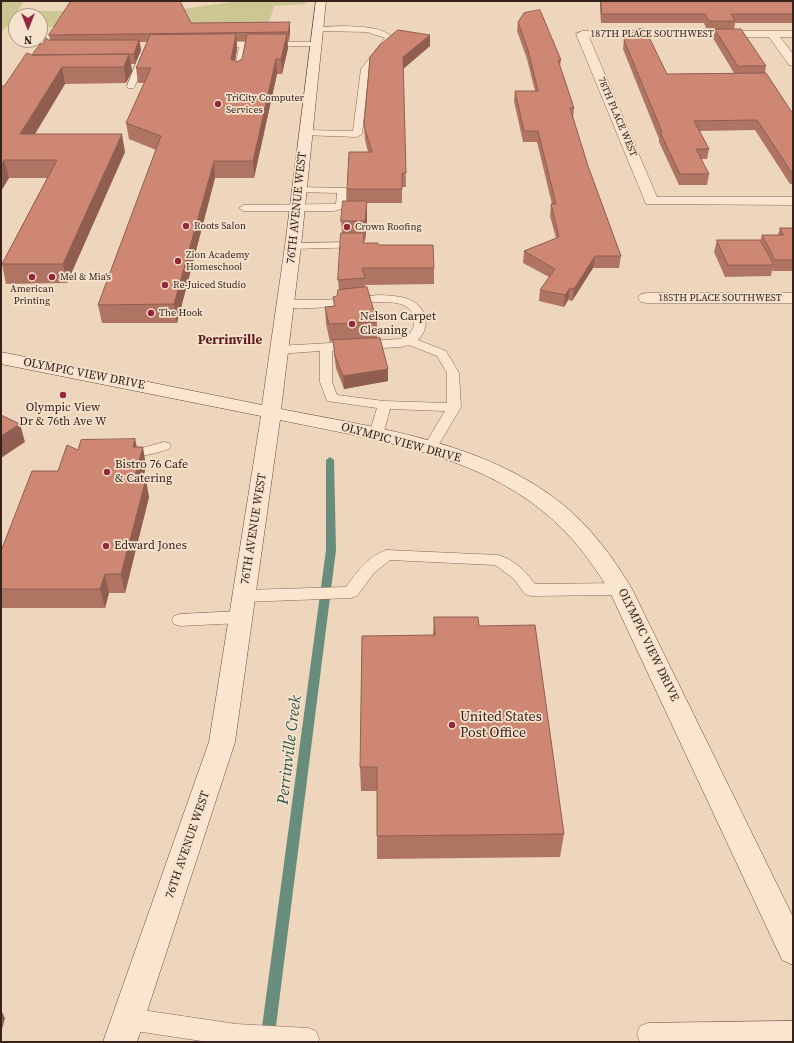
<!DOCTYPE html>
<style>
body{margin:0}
#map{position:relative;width:794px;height:1043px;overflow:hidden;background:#eed6bd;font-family:"Source Serif 4",serif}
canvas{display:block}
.frame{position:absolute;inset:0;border:2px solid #35231b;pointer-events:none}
.north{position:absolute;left:8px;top:8px;width:40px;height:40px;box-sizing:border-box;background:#f5e2cd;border:1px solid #a89686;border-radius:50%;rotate:180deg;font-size:11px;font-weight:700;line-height:16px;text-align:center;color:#35231b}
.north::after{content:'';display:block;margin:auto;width:14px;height:18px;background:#95263c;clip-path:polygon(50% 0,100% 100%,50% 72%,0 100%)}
</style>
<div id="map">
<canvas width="794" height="1043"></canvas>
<div class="frame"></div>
<div class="north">N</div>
</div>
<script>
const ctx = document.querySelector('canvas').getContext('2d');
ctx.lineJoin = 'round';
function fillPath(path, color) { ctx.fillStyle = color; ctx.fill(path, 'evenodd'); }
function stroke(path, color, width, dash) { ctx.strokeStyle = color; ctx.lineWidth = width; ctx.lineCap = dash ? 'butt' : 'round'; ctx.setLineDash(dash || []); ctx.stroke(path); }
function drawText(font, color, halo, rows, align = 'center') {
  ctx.font = font + ' "Source Serif 4",serif'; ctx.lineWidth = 3.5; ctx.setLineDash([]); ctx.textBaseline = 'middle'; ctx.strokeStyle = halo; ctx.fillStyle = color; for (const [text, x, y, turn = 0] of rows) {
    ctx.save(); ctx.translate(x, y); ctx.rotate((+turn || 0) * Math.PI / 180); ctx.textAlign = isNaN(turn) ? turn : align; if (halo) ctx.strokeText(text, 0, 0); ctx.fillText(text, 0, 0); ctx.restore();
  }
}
const green = new Path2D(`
 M1 1H24L18 11H168L239 1H306L305 4 274 6 270 19 263 26 40 27V16H16V27H6L1 33Z`);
const stream = new Path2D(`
 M330 457 334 460 336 550 274 1042H260L326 550V460Z`);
const lane = new Path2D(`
 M345 26C360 27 382 26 393 38L369 69 362 134 357 137 302 135V131L305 130 353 131 361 69 385 38 367 32 318 31 314 29 318 27Z
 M241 42H316L320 44 316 46 247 47 242 74 238 76 234 74 239 47H217L213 45 217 43Z
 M140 53 147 55 135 86 134 88H128L127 86Z
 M298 187 346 188V206L345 208 334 211H244L239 208 244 205 336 204 337 193 294 192 293 190Z
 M360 242 365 245 364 247 293 249 288 246 293 243Z
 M379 295C396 296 417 296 424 314 428 324 425 332 418 340L446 351 459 373 461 407 435 451H425L423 448 445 411 390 409 383 435 381 438H371L369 435 377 408 327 401 320 382V351L278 354 272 350 278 346 400 339C417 335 420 312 403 305 396 302 386 302 379 302 363 302 286 315 278 304L284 300H325ZM409 345 437 356 447 373V403L384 401 337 395 332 382V351L400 347Z
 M164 442 169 443 171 446 169 449C153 454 136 459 119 455L117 452 119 449 142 448Z
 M387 550 498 555C514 559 526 572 535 584L620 583 626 585 628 589 626 593 620 595 531 596 525 594 513 578 495 565 390 560 374 573 357 596 351 598 244 602 238 600 236 596 238 592 244 590 346 587C357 572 369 555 387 550Z
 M241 611 247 613 249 617 247 621 241 623 180 626 174 624 172 620 174 616 180 614Z
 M129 1008 236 1024 308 1028 316 1031 319 1039 318 1042H208L129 1030 121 1027 118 1019 121 1011Z
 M793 1021V1042H640L637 1034 640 1026 648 1023Z`);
const street = new Path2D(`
 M582 31H793V37H780L793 54V66L789 65 769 37H589L657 197H793V205L646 204 576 34Z
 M647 293H793V303H647L641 302 638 298 641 294Z`);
const secondary = new Path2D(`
 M316 1H326L301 246 281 409C376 428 483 441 561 503 590 526 613 557 632 589L793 917V965L782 960 609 590C591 561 571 534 545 513 472 452 370 439 280 420L235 742 137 1042H103L209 742 261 416 1 364V352L262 405 285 246Z`);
const wall = new Path2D(`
 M600 1H793V23H735L734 29 766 66 765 73 793 114V184H790L755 130 700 131 709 149 707 159H701L709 174 707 185H679L659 142V139L623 49 624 40 667 74 734 73 713 38 715 30H707L704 23H601L600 9Z
 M518 22 561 60 560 66 574 108 573 118 588 166 621 256 619 268H593L572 301 568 300 564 307 539 301 540 290 549 277 523 263 524 251 556 238 550 216 551 204H552L537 142H523L514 101 515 91H535L527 59 517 31Z
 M191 23 290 31 289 41H287L288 48 282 74H277L254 178H215L177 323H102L98 305 156 150 129 139 126 123 144 83H138L136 68 147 42H140L141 50 135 64H131L132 71 126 83 65 84 35 134 125 152 67 283 6 284 2 264 47 178H9L1 191 4 86 43 44 48 40H50L49 35ZM237 41H246L242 59 237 62 235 61 237 49Z
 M430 35V46L403 69 406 187H402V203H367V221L365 241H364V243L378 245 434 268V284L365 285V288L377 322V338L388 369V381L344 389 336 368 334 352 333 341 330 342 326 324 325 307 334 306 333 297 337 296 339 290 338 280 342 233 341 221 347 201V189L368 152 365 140 364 126 370 57Z
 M780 228H793V271H773L772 270 771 276 725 277 714 252 717 240 760 241 762 235H778Z
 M135 439 137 447 146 466 143 479 149 497 125 593H109L105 608H1V551L58 471 78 450Z
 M434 617 479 626 564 834 560 857 377 859V791H361L360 767 433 635Z`);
const shadedWall = new Path2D(`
 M290 22V31L289 41 288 32Z
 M236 34 237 49 233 74 231 59Z
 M287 34 288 48 282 74 281 59Z
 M430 35V46L403 69V57Z
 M139 40 141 50 135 64 134 54Z
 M129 54 132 71 126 83 124 67Z
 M276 59 277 74 254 178 253 161Z
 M62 67 65 84 24 152 20 134Z
 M122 134 125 152 67 283 63 264Z
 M4 160 9 178 1 191V166Z
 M214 161 215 178 177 323 174 304Z
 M367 201V221L365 241V221Z
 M595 256 593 268 572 301 574 289Z
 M570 288 568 300 564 307 565 295Z
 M388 369V381L344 389 343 376Z
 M20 424 25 442 1 458V436Z
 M135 439 138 458 133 447Z
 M143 447 146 466 138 497 134 479Z
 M146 479 149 497 125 593 121 574Z
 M105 574 109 593 105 608 100 589Z
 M2 1012 5 1018 1 1033V1016Z`);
const building = new Path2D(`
 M71 1H180L191 23 290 22 288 32 49 35Z
 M601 1H793V14H731L735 21H709L705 14H602Z
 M540 10 561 60H558L574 108H570L588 166 621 256H595L574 289 570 288 565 295 540 290 555 269 524 251 559 237 551 204H556L538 131H524L515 91H538L528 50 518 22 524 13Z
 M638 29H645L667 74 766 73 793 114V173H792L757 120 694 121 709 149H696L709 174H680L660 132H662L624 40Z
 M715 29H741L766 66H738Z
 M398 30 430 35 403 57 406 173H402V189H347L349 152H372L364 126 370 57 380 45Z
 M236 34 231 59 237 62 242 59 247 34H287L281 59H276L253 161H214L174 304 98 305 161 136 126 123 151 68H136L150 35Z
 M46 38 48 40H139L134 54 32 55 40 44H43Z
 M27 53 32 55 129 54 124 67H62L20 134H122L63 264H2L57 160H4L1 166V87L2 86H4Z
 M343 201H367L365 221H341Z
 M780 228H793V260H775L762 235H783Z
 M341 233H364L363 243H378V245H433L434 268H362L365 278 338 280Z
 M717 240H760L774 265H728Z
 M367 287 377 322 329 324 325 307 335 306 333 297 337 296 338 290Z
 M380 338 388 369 343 376 335 356 333 340Z
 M1 415 20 424 1 436Z
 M135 439 133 447H143L134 479H146L121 574H105L100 589H1V551L32 471H58L67 445 78 450 81 440Z
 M434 617H478L479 626 535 625 564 834 377 836V767H360L362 636 435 635Z`);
const markers = [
 [218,104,4,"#95263c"],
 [186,226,4,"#95263c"],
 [347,227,4,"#95263c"],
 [178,261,4,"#95263c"],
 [32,277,4,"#95263c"],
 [52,277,4,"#95263c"],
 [165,285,4,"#95263c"],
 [151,313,4,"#95263c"],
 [352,324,4,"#95263c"],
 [63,395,4,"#95263c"],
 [107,472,4,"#95263c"],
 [106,546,4,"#95263c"],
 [452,725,4,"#95263c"]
];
const farStreetnames = [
 ["187TH PLACE SOUTHWEST",652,34],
 ["78TH PLACE WEST",617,117,67],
 ["185TH PLACE SOUTHWEST",720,298]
];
const farPoinames = [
 ["TriCity Computer",226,98],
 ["Services",226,110],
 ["Roots Salon",194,226],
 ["Crown Roofing",355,227],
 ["Zion Academy",186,255],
 ["Homeschool",186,267],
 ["Mel & Mia's",60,277],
 ["Re-Juiced Studio",173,285],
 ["American",32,289,"center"],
 ["Printing",32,301,"center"],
 ["The Hook",159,313]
];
const streetNames = [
 ["76TH AVENUE WEST",297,208,-84],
 ["OLYMPIC VIEW DRIVE",84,374,11],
 ["OLYMPIC VIEW DRIVE",401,443,15],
 ["76TH AVENUE WEST",254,529,-81],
 ["OLYMPIC VIEW DRIVE",648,645,64],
 ["76TH AVENUE WEST",188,845,-71]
];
const poiNames = [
 ["Nelson Carpet",360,317],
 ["Cleaning",360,331],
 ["Olympic View",63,408,"center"],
 ["Dr & 76th Ave W",63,422,"center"],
 ["Bistro 76 Cafe",115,465],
 ["& Catering",115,479],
 ["Edward Jones",114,546]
];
const neighbourhoodNames = [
 ["Perrinville",230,341]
];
const nearPoinames = [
 ["United States",460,717],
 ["Post Office",460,733]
];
const nearWaternames = [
 ["Perrinville Creek",290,750,-83]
];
fillPath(green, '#ccc792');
fillPath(stream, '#698d7d');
stroke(lane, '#866656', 1);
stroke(street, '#866656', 1);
stroke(secondary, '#67483a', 1);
fillPath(lane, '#f9e5d0');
fillPath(street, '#f9e5d0');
fillPath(secondary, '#f9e5d0');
fillPath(wall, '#b07463');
fillPath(shadedWall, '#905e50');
fillPath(building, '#cd8773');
stroke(building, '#905e50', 1);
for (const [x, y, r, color] of markers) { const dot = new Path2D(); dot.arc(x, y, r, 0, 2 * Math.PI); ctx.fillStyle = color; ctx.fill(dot); stroke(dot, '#f5e2cd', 1.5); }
drawText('10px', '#35231b', '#f5e2cd', farStreetnames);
drawText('10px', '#35231b', '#f5e2cd', farPoinames, 'left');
drawText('12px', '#35231b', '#f5e2cd', streetNames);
drawText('12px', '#35231b', '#f5e2cd', poiNames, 'left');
drawText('bold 13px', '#621b1a', '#f5e2cd', neighbourhoodNames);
drawText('14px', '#35231b', '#f5e2cd', nearPoinames, 'left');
drawText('italic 16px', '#2a554a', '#f5e2cd', nearWaternames);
</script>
